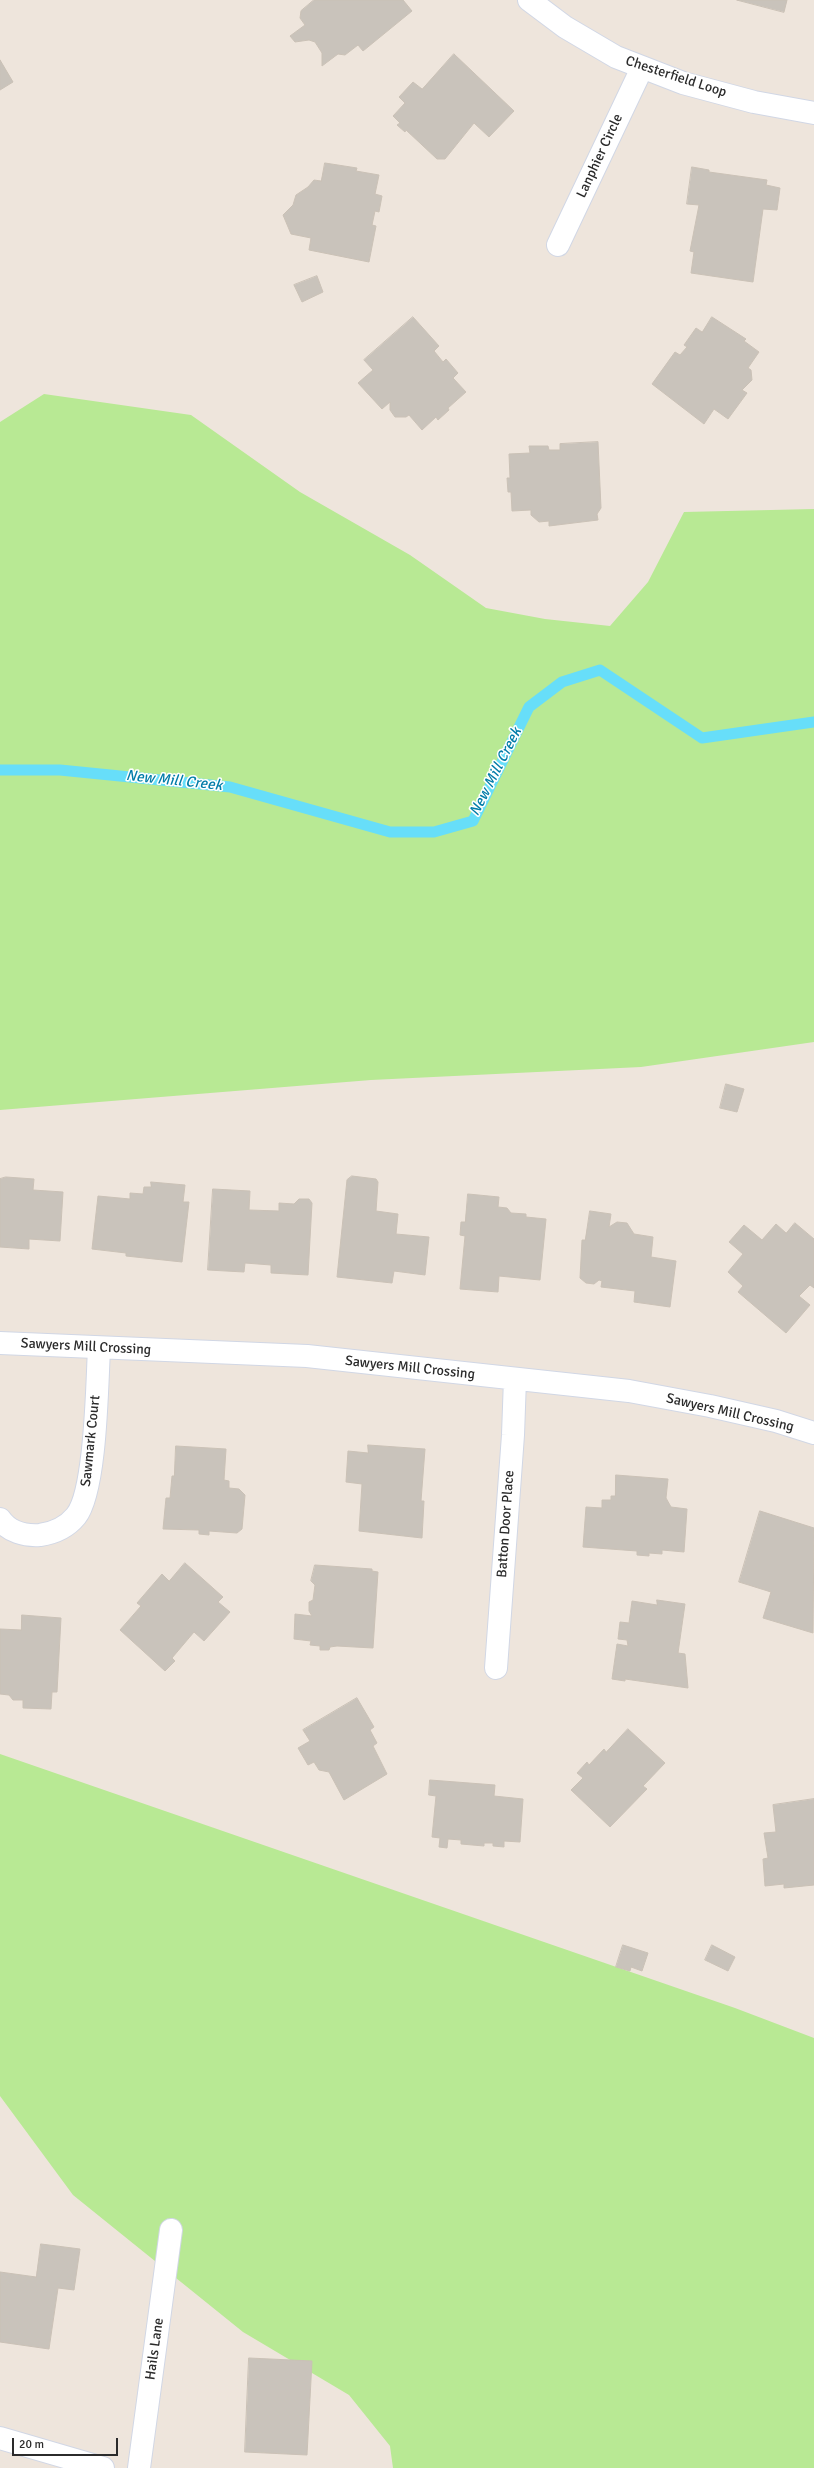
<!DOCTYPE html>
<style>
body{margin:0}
#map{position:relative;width:814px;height:2468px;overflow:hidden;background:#eee5dc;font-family:Signika,sans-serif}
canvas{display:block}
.scale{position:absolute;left:12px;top:2438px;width:106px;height:18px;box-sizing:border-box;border:2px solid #2b2b2b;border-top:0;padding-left:5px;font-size:12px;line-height:14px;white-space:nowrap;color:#2b2b2b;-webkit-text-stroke:3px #fff;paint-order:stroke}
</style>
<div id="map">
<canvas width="814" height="2468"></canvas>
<div class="scale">20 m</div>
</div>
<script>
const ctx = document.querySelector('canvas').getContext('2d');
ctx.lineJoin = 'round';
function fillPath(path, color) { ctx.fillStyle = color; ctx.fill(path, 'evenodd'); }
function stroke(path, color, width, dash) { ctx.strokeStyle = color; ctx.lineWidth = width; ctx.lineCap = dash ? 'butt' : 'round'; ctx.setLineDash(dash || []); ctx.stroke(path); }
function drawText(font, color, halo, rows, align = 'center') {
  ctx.font = font + ' Signika,sans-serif'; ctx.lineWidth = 3; ctx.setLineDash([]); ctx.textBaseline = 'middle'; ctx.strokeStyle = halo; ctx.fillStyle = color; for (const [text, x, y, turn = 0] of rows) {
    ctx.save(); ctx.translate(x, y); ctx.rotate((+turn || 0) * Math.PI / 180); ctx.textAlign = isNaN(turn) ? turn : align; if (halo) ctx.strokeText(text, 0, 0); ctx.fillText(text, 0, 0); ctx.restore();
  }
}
const green = new Path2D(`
 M44 394 191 415 300 492 410 555 486 608 545 619 610 626 648 582 684 512 814 509V1042L641 1067 371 1080 0 1110V422Z
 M0 1754 735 2008 814 2038V2468H393L390 2446 349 2395 243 2332 73 2195 0 2096Z`);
const stream = new Path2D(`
 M0 770H60L230 787 390 832H434L473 821 529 707 562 682 600 670 702 738 814 722`);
const building = new Path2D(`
 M314 0H403L412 11 363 51 358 45 345 55 338 54 322 66V53L315 42 309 40 295 42 290 36 305 25 300 18 301 11Z
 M737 0H787L784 12Z
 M454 54 514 111 489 137 474 123 445 159H437L406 130 405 132 397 125 400 123 393 116 405 103 399 97 413 82 422 89Z
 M0 60 13 82 0 90Z
 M325 163 357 168 356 171 379 175 375 194 382 196 379 212 375 211 372 225 376 226 369 262 309 250 311 238 291 234 283 215 293 205 296 195 308 187 314 180 321 181Z
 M692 167 709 170V172L767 180 766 185 780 188 777 210 763 209 753 282 691 273 694 252 690 251 699 205 687 204Z
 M317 276 323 292 302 302 294 285Z
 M413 317 439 346 434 351 443 362 446 359 458 373 453 378 466 392 448 408 449 410 438 420 436 417 422 430 409 415 406 417H395L390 410V402L382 409 358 383 373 370 364 360Z
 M712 317 746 339 744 341 759 352 748 368 751 370 752 380 742 390 747 393 728 419 714 409 704 424 652 384 675 352 680 355 687 347 684 345 696 328 702 332Z
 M598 442 601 508 597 514 598 520 549 526V521L539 522 531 515V510L512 511 511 492H508L507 478H510L509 454 530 453 529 446H548L549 450H560V444Z
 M726 1084 744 1089 737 1112 720 1108Z
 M352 1176 376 1179 378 1182 376 1211 398 1214 396 1234 429 1237 425 1275 394 1271 392 1283 337 1277 347 1180Z
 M6 1177 34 1179 33 1190 63 1192 60 1241 29 1239V1249L0 1247V1179Z
 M151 1182 185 1185 183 1202H189L182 1262 126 1256V1253L92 1249 98 1196 130 1199V1193L143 1194 144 1187H151Z
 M213 1189 250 1191 249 1210 279 1211V1203L294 1204 299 1199H309L312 1203 308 1275 271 1273V1265L245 1263 244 1272 208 1270Z
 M468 1194 499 1197 498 1207 507 1208 511 1213 526 1214V1217L546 1219 540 1280 499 1276 498 1292 460 1289 465 1236 460 1235 461 1222H465Z
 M590 1211 611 1214 609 1227 617 1222 627 1223 634 1234 653 1237 651 1257 676 1261 670 1307 634 1302 635 1291 601 1287 602 1281 599 1280 594 1284 586 1283 580 1278 582 1240H585Z
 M795 1223 814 1239V1288L810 1285 799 1296 810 1305 786 1333 738 1292 743 1286 728 1272 743 1254 729 1242 744 1225 762 1240 776 1224 786 1233Z
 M368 1445 425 1449 421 1501H424L422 1538 359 1531 362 1484 346 1482 348 1451 368 1453Z
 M176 1446 226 1449 224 1480 229 1481V1488L239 1489 245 1495 242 1529 237 1533 209 1531V1535L199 1534V1530L163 1529 166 1498H170L172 1476H174Z
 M616 1475 668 1479 666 1498 671 1507 687 1509 684 1552 662 1550V1554L649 1553V1556L637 1555V1551L583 1547 586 1507 602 1508V1500H611V1496H615Z
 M760 1511 814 1528 813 1633 763 1618 771 1592 739 1582Z
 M185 1563 223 1597 218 1602 230 1612 204 1641 194 1632 172 1658 175 1661 165 1671 120 1630 141 1606 137 1603 162 1574 169 1581Z
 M315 1565 372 1569V1571L378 1572 373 1648 337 1646 330 1647 329 1650H320V1646L310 1645 311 1641 294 1639 295 1614 312 1616 309 1611V1602L313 1600 315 1585 311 1581Z
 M657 1600 685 1604 678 1653 685 1654 688 1688 625 1679V1681L612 1679 617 1644 628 1646 627 1640 618 1639 620 1622 629 1623 632 1601 657 1605Z
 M22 1615 61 1618 57 1692H52L51 1709 23 1708V1700H13L9 1695 0 1694V1629L21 1630Z
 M357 1698 374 1727 370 1730 377 1743 373 1746 387 1774 344 1800 329 1772 319 1770 314 1762 308 1765 298 1748 310 1741 303 1730Z
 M628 1729 665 1763 643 1786 647 1789 610 1827 571 1790 583 1778 577 1773 587 1762 589 1765 604 1749 606 1752Z
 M430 1780 495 1785 494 1796 523 1799 520 1842 504 1841V1847L493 1846V1843H484V1846L461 1844V1840L448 1839 447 1848 439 1847 440 1838 432 1837 436 1796 429 1795Z
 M814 1799V1885L784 1888V1884L765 1886 763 1859 768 1858 764 1833 776 1832 773 1805Z
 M623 1945 648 1953 642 1971 631 1967 630 1971 616 1967Z
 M712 1945 735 1957 728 1971 705 1960Z
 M41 2244 80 2249 74 2290 58 2288 49 2349 0 2342V2272L36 2277Z
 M249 2358 312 2361 307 2455 245 2452Z`);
const street = new Path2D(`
 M529 0 565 27 616 57 683 83 754 102 814 113
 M558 245 642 68
 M0 1343 307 1356 629 1391 710 1406 776 1421 814 1433
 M0 1519C9 1532 25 1536 40 1535 54 1533 67 1527 76 1516 96 1491 97 1384 99 1349
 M496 1668 513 1435 515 1379
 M0 2438 103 2468
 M139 2468 171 2230`);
const streetNames = [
 ["Chesterfield Loop",676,77,18],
 ["Lanphier Circle",600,156,-65],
 ["Sawyers Mill Crossing",86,1347,3],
 ["Sawyers Mill Crossing",410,1368,6],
 ["Sawyers Mill Crossing",730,1413,13],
 ["Sawmark Court",91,1441,-84],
 ["Batton Door Place",506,1524,-86],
 ["Hails Lane",155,2349,-82]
];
const waterNames = [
 ["New Mill Creek",496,772,-63],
 ["New Mill Creek",174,781,6]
];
fillPath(green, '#b8e994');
stroke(stream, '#67def9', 11);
fillPath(building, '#c9c3bb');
stroke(building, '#cac1b6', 1);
stroke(street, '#d1d7e5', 24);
stroke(street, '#fff', 22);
drawText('14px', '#2b2b2b', '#fff', streetNames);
drawText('italic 15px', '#027da9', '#fff', waterNames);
</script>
